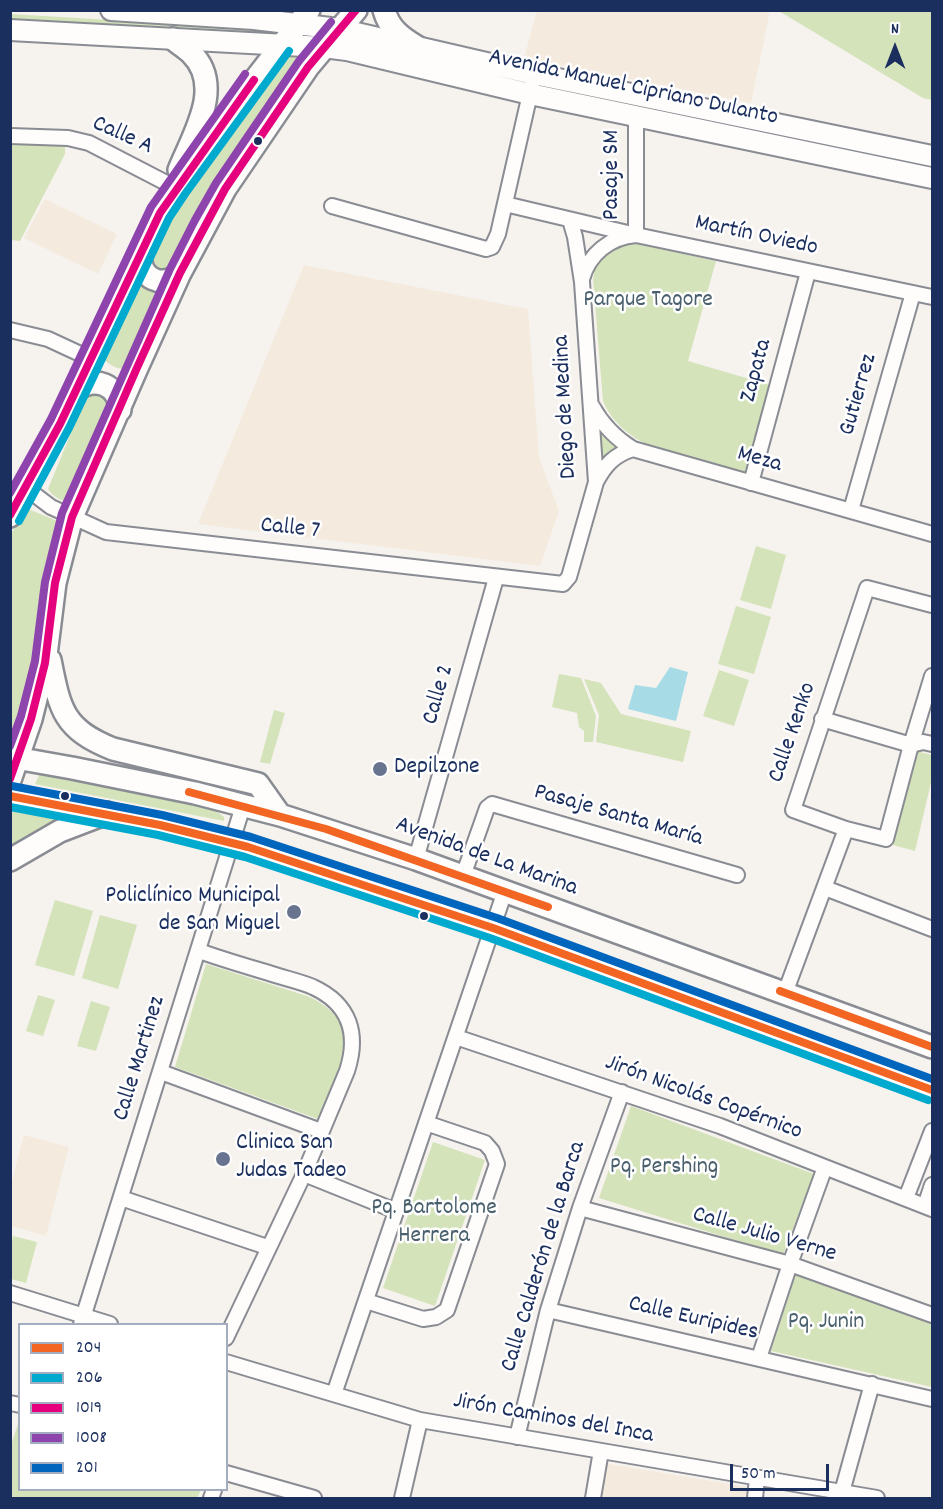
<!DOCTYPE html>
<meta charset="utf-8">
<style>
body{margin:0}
#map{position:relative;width:943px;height:1509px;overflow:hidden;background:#f6f2ee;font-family:Dekko,sans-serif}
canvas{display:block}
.frame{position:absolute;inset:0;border:12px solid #1b2f5e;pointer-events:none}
.legend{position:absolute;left:18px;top:1323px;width:210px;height:168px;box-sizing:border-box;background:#fff;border:2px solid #a4acbf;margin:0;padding:8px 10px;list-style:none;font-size:18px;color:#1b2f5e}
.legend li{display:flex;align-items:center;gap:12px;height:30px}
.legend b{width:30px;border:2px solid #a4acbf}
.north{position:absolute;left:865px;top:18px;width:60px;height:60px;-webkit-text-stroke:4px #fff;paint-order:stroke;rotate:0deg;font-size:16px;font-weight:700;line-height:24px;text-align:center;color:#1b2f5e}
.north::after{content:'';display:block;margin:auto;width:21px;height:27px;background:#1b2f5e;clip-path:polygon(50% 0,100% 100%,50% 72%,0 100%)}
.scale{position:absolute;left:730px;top:1464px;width:99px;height:27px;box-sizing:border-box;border:3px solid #1b2f5e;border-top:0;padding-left:8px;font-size:18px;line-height:21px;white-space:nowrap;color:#1b2f5e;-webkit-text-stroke:4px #fff;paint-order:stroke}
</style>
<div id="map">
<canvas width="943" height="1509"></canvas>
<div class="frame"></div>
<ul class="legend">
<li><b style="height:8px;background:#f26522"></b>204</li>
<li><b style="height:8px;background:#00a9ce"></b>206</li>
<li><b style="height:8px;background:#e5007d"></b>1019</li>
<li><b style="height:8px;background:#8e44ad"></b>1008</li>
<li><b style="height:8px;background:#0065bd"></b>201</li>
</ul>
<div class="north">N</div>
<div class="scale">50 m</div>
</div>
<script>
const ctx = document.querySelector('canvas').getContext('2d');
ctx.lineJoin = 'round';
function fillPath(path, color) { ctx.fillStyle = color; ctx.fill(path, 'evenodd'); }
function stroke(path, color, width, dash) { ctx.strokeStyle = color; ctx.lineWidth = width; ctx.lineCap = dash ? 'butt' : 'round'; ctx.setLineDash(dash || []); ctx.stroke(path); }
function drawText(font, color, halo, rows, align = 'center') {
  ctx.font = font + ' Dekko,sans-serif'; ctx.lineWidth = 5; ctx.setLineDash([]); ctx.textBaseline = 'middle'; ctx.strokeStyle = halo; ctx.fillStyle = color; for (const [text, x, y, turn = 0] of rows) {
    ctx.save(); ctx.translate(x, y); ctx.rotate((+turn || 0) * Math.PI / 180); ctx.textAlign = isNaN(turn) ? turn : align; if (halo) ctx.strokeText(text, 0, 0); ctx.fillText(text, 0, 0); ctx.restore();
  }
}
const built = new Path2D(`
 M537 11H770L751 103 524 58Z
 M45 199 117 234 98 274 24 238Z
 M304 265 528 309 539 457 559 511 540 566 198 524Z
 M24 1135 69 1147 46 1236 11 1226V1185Z
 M602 1463 748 1487 747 1498H596Z`);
const green = new Path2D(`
 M779 11H932V100L923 98Z
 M10 14 279 30 280 31 276 35 11 20Z
 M285 54 304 55 175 267 167 272 156 266 151 258 177 210 175 201Z
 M713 118 932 161V173L711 123Z
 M11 143 65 146V154L20 241 11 240Z
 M632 243 716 261 688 361 770 385 744 475C696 461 624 452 603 401L593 279C597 253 609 249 632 243Z
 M136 275 163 287 129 369C118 370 108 365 101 356Z
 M91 391 105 392 108 403 93 437 92 458 71 501C62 502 53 497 48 489L71 433C69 421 81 399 91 391Z
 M600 428 623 448 611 453 598 464Z
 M28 509 60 522 40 660 17 741H10V535Z
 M756 546 786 555 771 609 740 600Z
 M736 606 771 617 754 674 718 664Z
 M719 670 749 680 734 726 703 716Z
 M559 674 581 678 596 716 593 742H584V731L579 727 577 713 552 707Z
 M584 679 601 683 621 714 691 731 683 762 596 742 599 715Z
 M274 710 285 713 270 764 260 762Z
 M916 751 932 755V778L915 851 893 845Z
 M40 773 211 808 224 817V821L35 784Z
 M14 808 70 817 11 846V817Z
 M55 900 93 911 74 976 35 965Z
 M100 915 137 925 118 989 82 978Z
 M206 964 307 996C370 1023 338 1074 318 1119L175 1067Z
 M38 995 55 1000 43 1036 26 1031Z
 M91 1001 110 1007 96 1051 77 1046Z
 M631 1106 814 1174 783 1255 599 1198Z
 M433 1142 485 1160 435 1306 383 1288Z
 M13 1236 37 1242 26 1283 11 1279V1246Z
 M795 1274 932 1320V1387L771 1351Z
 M19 1421 20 1490H201L197 1498H11V1445Z`);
const water = new Path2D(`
 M670 667 688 672 676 721 628 709 635 685 656 688Z`);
const street = new Path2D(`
 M10 136 68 138 89 143 176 188
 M505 204 636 235 932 297
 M332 206 486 249 492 247 498 234 532 85
 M582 279C589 254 610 237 636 235V117
 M10 330 48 339 91 359
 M592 406C602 424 615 438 633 449L932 534
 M596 482C605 465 614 455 633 449
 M751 483 808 272
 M26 488 51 507 106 532 563 584 569 577 596 482 582 282 575 237 570 220
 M851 510 913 293
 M932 605 867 588 793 810 846 829 886 839 911 745 932 676
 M822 719 911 745 923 742 932 744
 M416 859 496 578
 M463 876 487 808 492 804 737 875
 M825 888 932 929
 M199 951C222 959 245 966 269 973 283 978 299 981 313 987 350 1004 359 1034 347 1071L304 1174 226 1338
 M785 993 846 829
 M456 1037 720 1126 932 1209
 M161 1072 321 1131
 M304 1174 396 1211
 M121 1198 267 1247
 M906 1198 932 1131
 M925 1206 932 1185
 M580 1208 790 1264 932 1315
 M10 1293 110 1324
 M366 1301 423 1319 436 1317 447 1310 497 1164 492 1151 485 1143 426 1123
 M548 1310 932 1399
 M81 1324 243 806
 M759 1358 790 1264 825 1167
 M226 1362 420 1420 877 1498
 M334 1394 505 891
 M10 1403 20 1405
 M517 1437 548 1310 580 1208 622 1092
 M226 1473 314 1498
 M842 1492 872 1384
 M211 1498 214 1490
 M402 1498 420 1420
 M593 1498 601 1451
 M755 1498 757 1478`);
const secondary = new Path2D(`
 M111 10 254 19 339 29 534 74 932 156
 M10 30 323 47 347 50 530 94 932 178`);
const primary = new Path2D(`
 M384 10C389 29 402 38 417 47
 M173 39C179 44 186 48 191 53 225 86 193 135 179 170
 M141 254C138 278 163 290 180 273
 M75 391C94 375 119 384 120 410
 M10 516 60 424 160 213 176 188 243 95 309 10
 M50 660C60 710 63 729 113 749L258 784 280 815
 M10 757 72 768 195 793 280 815 416 859 932 1047
 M10 780 31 719 45 663 55 583 72 517 136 370 180 273 225 189 308 67 356 10
 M10 796C90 810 171 825 248 847L493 928 932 1090
 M10 860 60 831 107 813`);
const bus1 = new Path2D(`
 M189 792 326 829 548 907
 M10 796 160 825 248 847 493 928 932 1090
 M780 991 932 1047`);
const bus2 = new Path2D(`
 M19 521 69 428 169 218 185 194 289 51
 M10 807 158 835 245 857 490 938 928 1100`);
const bus3 = new Path2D(`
 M10 515 60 424 160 213 254 80
 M10 779 31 719 45 663 55 583 72 517 136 370 180 273 225 189 308 67 356 10`);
const bus4 = new Path2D(`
 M10 493 51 419 151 207 245 74
 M10 746 21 716 35 661 45 582 62 513 170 269 195 220 216 183 299 61 331 22`);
const bus5 = new Path2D(`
 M12 786 162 815 251 837 497 918 932 1079`);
const markers = [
 [258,141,5,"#1b2f5e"],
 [380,769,8,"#687390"],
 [65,796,5,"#1b2f5e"],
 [294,912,8,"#687390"],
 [424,916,5,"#1b2f5e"],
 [223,1159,8,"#687390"]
];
const streetNames = [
 ["Avenida Manuel Cipriano Dulanto",633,89,12],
 ["Calle A",122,137,24],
 ["Pasaje SM",614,175,-90],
 ["Martín Oviedo",756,237,12],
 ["Zapata",758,371,-75],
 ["Gutierrez",860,395,-74],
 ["Diego de Medina",567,407,-93],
 ["Meza",759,461,16],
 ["Calle 7",290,530,6],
 ["Calle 2",440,695,-74],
 ["Calle Kenko",794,733,-71],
 ["Pasaje Santa María",618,817,16],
 ["Avenida de La Marina",486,858,20],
 ["Calle Martinez",141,1059,-73],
 ["Jirón Nicolás Copérnico",703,1099,20],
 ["Calle Julio Verne",764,1236,16],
 ["Calle Calderón de la Barca",545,1257,-73],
 ["Calle Euripides",693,1320,13],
 ["Jirón Caminos del Inca",553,1420,10]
];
const parkNames = [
 ["Parque Tagore",648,302],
 ["Pq. Pershing",664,1169],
 ["Pq. Bartolome",434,1210],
 ["Herrera",434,1238],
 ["Pq. Junin",826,1324]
];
const poiNames = [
 ["Depilzone",394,769],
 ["Policlínico Municipal",280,898,"right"],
 ["de San Miguel",280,926,"right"],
 ["Clinica San",236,1145],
 ["Judas Tadeo",236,1173]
];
fillPath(built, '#f4ebde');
fillPath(green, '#d4e3ba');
fillPath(water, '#a7dce7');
stroke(street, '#8a8c93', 18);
stroke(secondary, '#8a8c93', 24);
stroke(primary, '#8a8c93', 26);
stroke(street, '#fefdfc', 14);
stroke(secondary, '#fefdfc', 20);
stroke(primary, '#fefdfc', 21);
stroke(bus1, '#f26522', 8);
stroke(bus2, '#00a9ce', 8);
stroke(bus3, '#e5007d', 8);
stroke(bus4, '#8e44ad', 8);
stroke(bus5, '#0065bd', 8);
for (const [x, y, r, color] of markers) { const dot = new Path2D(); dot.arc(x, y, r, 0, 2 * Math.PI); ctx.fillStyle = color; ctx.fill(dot); stroke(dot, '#fff', 2); }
drawText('24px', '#1b2f5e', '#fff', streetNames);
drawText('24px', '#4a616d', '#fff', parkNames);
drawText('24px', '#1b2f5e', '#fff', poiNames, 'left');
</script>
